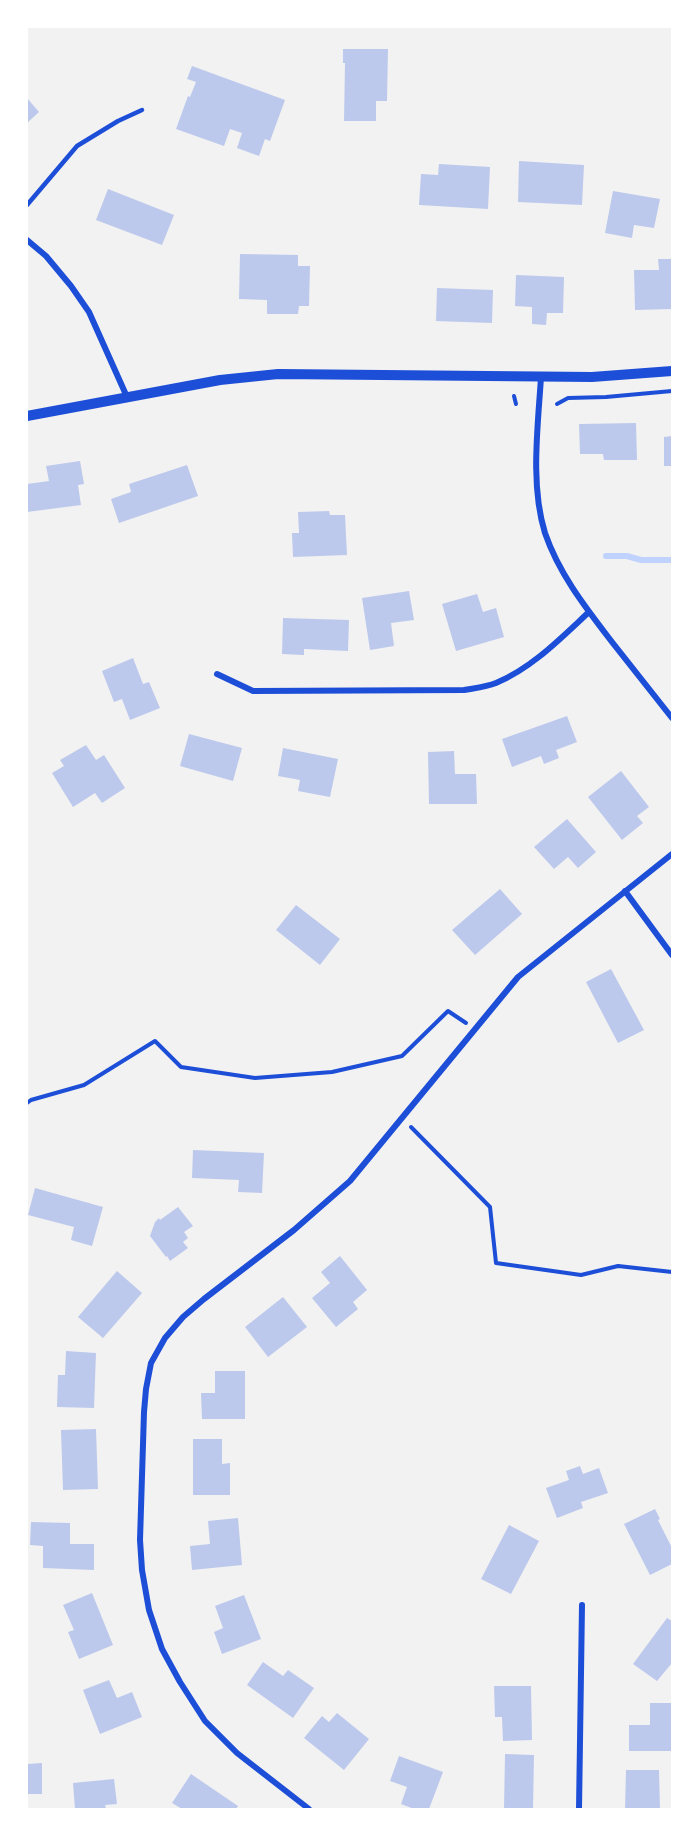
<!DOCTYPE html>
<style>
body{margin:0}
#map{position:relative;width:699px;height:1836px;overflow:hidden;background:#f2f2f2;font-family:"Titillium Web",sans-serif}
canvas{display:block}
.frame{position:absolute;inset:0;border:28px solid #fff;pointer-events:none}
</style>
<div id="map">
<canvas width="699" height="1836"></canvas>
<div class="frame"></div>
</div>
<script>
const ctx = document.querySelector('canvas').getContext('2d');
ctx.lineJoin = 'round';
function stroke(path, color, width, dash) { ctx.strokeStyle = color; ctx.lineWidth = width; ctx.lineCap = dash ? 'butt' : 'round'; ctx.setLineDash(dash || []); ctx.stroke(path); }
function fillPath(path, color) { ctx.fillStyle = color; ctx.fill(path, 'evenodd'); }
const stream = new Path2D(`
 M606 556H627L641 560H672`);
const building = new Path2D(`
 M343 49H388L387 101H376V121H344L345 63H343Z
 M192 66 285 100 270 141 265 139 259 156 237 148 242 133 230 129 224 146 176 129 188 96 190 97 196 82 187 79Z
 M27 98 39 112 27 123Z
 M519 161 584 165 582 205 518 202Z
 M439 164 490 167 488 209 419 205 421 174 438 175Z
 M108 189 174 215 162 245 96 220Z
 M613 191 660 199 654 228 634 225 632 238 605 233Z
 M240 254 298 255V266H310L309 306H299L298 314H267V300L239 299Z
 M658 259H672V309L635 310 634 270H659Z
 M516 275 564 277 563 313H547L546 325 532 324V307L515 306Z
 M437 288 493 290 492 323 436 321Z
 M636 423 637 460H604L603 454H580L579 424Z
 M672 436V466H664V437Z
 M80 461 84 484 78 485 81 505 27 512V484L49 481 46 466Z
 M187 465 198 496 119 523 111 499 131 492 129 484Z
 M329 511 330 515H345L347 555 293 557 292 533H299L298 512Z
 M409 591 414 620 391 623 394 646 370 650 362 598Z
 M477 594 483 612 496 608 504 637 456 651 442 604Z
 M283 618 349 620 348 651 304 649V655L282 654Z
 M133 658 143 684 149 682 160 708 130 720 122 699 114 702 102 671Z
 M567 716 577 742 556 750 559 758 544 764 541 756 512 767 502 739Z
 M189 734 242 748 233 781 180 766Z
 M86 745 96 760 104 755 125 788 102 803 95 793 73 807 52 773 64 766 60 760Z
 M283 748 338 759 330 797 298 791 300 780 278 776Z
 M454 751 455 774H476L477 804H429L428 752Z
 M621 771 649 807 637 816 643 823 622 840 588 797Z
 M567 819 596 852 578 868 568 857 554 869 534 847Z
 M500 889 522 914 475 955 452 930Z
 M296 905 340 939 320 965 276 930Z
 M611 969 644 1030 618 1043 586 982Z
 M193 1150 264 1153 262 1193 238 1192 239 1180 192 1178Z
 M35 1188 103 1207 92 1246 71 1240 74 1227 28 1215Z
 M178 1207 193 1226 184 1232 188 1238 183 1242 188 1248 170 1261 167 1256 166 1257 150 1236 155 1222 159 1218 160 1220Z
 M340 1256 367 1290 353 1302 358 1309 336 1327 312 1298 330 1283 321 1272Z
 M117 1271 142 1293 103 1338 78 1317Z
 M283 1297 307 1327 268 1357 245 1327Z
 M66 1351 96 1353 94 1408 57 1407 58 1375H65Z
 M215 1371H245V1419H202L201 1393H215Z
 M96 1429 98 1489 63 1490 61 1430Z
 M193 1439H222V1464L230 1463V1495H193Z
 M580 1466 583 1474 599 1468 608 1493 581 1502 583 1508 557 1518 546 1488 569 1480 566 1471Z
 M655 1509 660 1519 658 1520 672 1548V1564L650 1575 624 1524Z
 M238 1518 242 1565 192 1570 190 1546 210 1544 208 1521Z
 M31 1522 70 1523V1544H94V1570L43 1568V1546L30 1545Z
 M509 1525 539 1541 511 1594 481 1579Z
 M92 1593 113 1645 79 1659 68 1632 74 1630 63 1605Z
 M244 1595 261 1639 222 1654 214 1632 223 1628 215 1606Z
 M667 1618 672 1621V1663L657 1681 633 1664Z
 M263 1662 283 1676 288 1670 314 1688 293 1718 247 1685Z
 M109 1680 117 1698 132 1692 142 1717 100 1734 83 1690Z
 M494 1686H531L532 1740 503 1741 502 1717H495Z
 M650 1703H672V1751H629V1725H650Z
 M337 1713 369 1739 344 1770 304 1738 322 1716 329 1722Z
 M505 1754 534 1755 533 1809H504Z
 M399 1756 443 1772 429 1809H414L401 1804 407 1787 390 1781Z
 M42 1763V1794H27V1764Z
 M626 1770H659L660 1809H625Z
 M191 1774 238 1806 236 1809H182L172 1803Z
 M114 1779 117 1804 105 1805 106 1809H75L73 1783Z`);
const path = new Path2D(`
 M514 396 516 404
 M557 404 568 398 606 397 672 391
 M27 1103 31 1100 84 1085 155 1041 181 1067 255 1078 332 1072 402 1056 448 1011 466 1023
 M411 1127 490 1207 496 1263 581 1275 618 1266 672 1272`);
const service = new Path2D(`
 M27 205 77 146 118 121 142 110`);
const minor = new Path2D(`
 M27 240 46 256 71 286 89 312 127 397
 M541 377C538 426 530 485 545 533 559 574 586 608 612 642 632 667 652 693 672 718
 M217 674 253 691 464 690C475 688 486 687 496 683 532 668 561 638 589 612
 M625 891 672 955
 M309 1809 237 1753 205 1721 180 1682 162 1649 149 1610 142 1570 140 1540 144 1412 146 1389 151 1363 165 1338 183 1317 204 1299 294 1230 350 1181 518 977 672 854
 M579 1809 582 1605`);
const tertiary = new Path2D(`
 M27 416 220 380 278 374 592 377 672 371`);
stroke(stream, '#bfd3fe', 6);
fillPath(building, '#bdc9ec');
stroke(path, '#1d4ed8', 4);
stroke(service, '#1d4ed8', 4.5);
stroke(minor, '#1d4ed8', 6);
stroke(tertiary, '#1d4ed8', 10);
</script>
